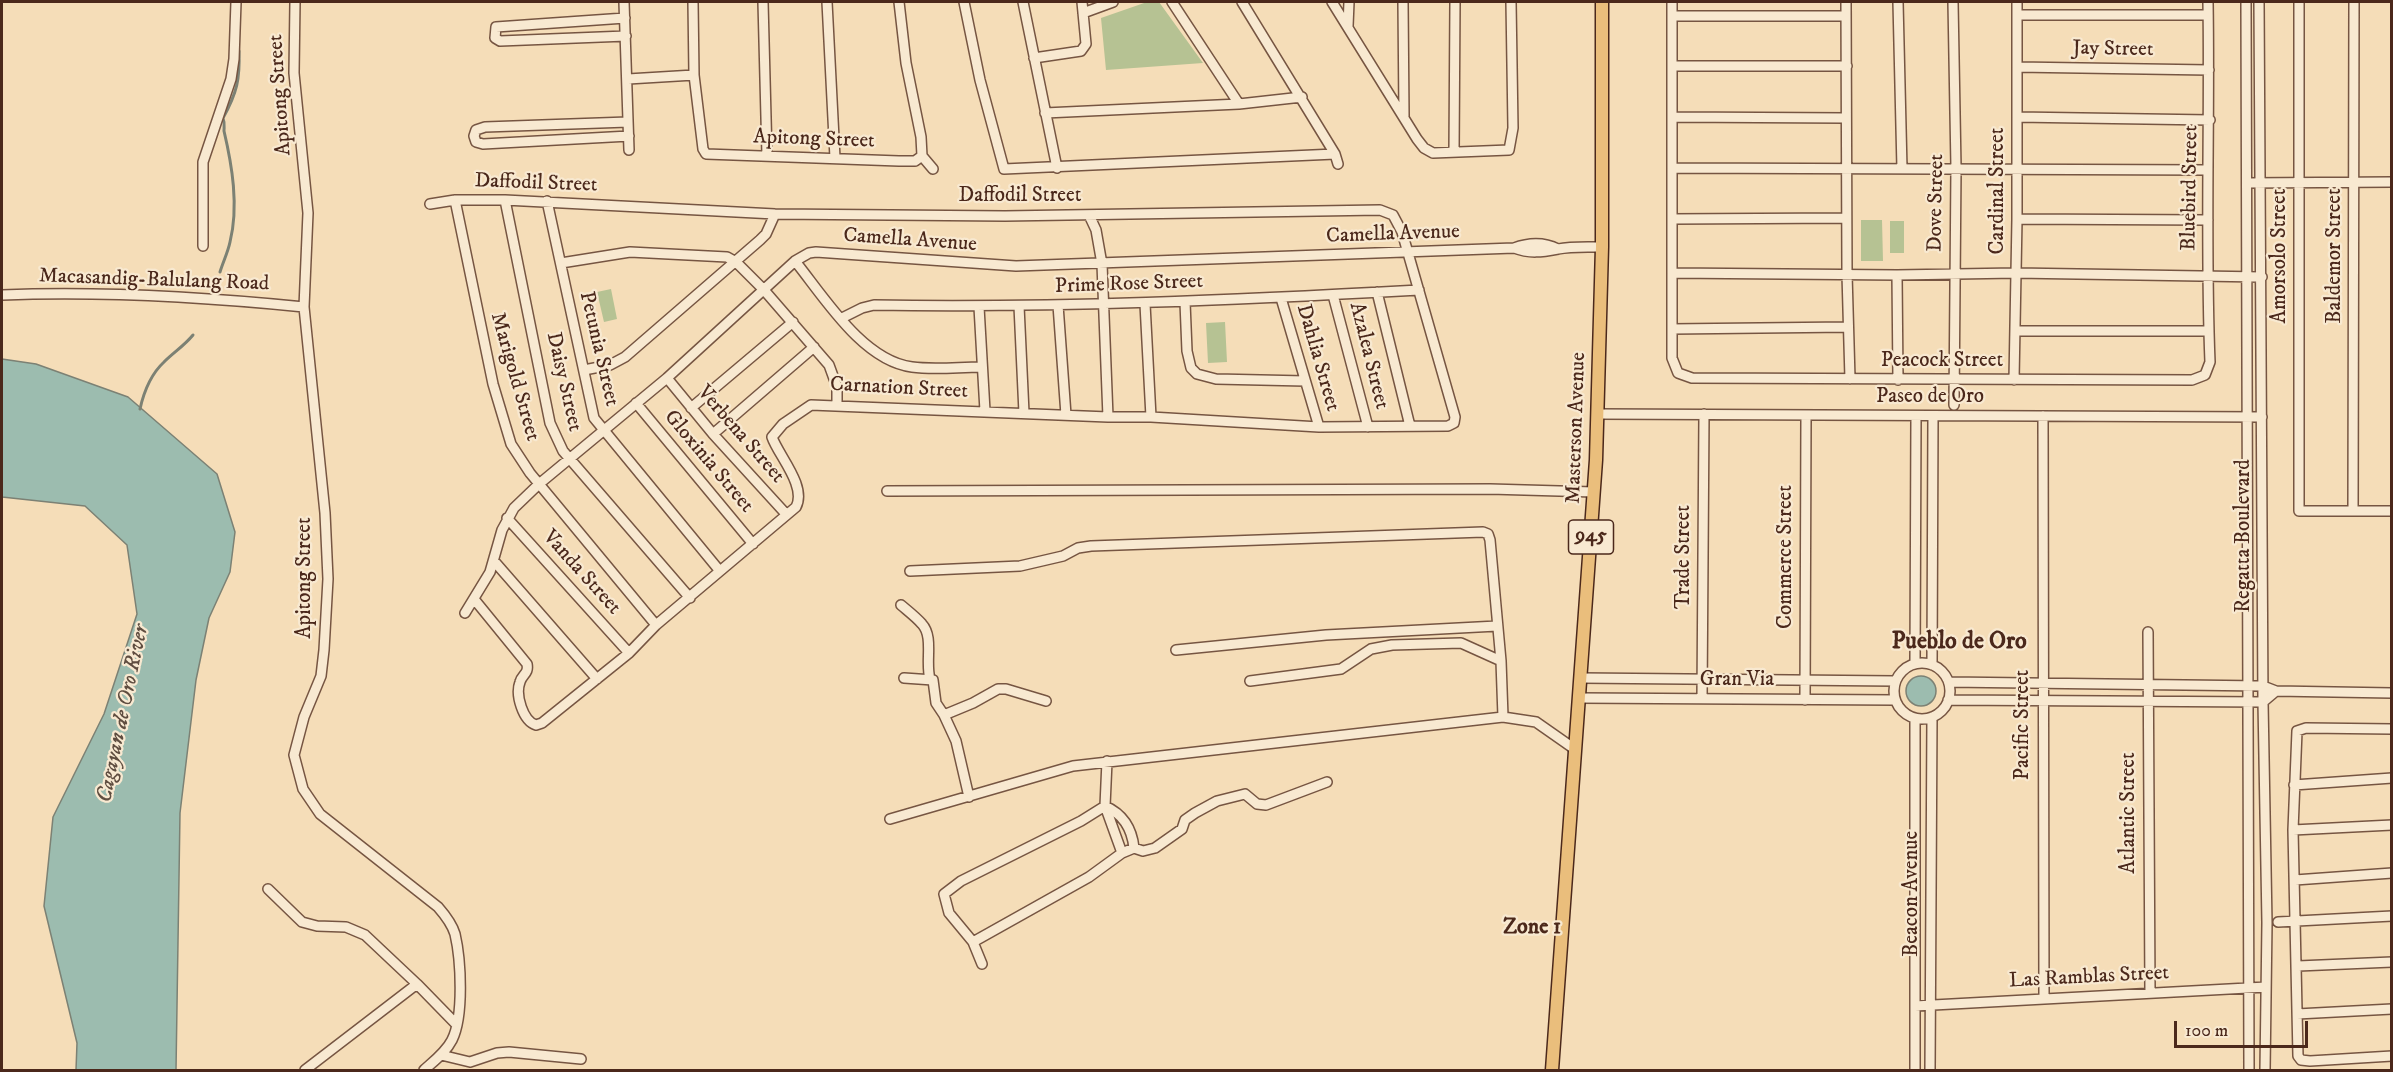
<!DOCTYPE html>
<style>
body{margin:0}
#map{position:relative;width:2393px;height:1072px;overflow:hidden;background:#f5ddb8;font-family:"IM FELL DW Pica",serif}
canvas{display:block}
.frame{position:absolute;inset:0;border:3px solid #4b281b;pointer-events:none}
.scale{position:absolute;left:2174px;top:1021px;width:134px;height:27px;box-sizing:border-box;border:3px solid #4b281b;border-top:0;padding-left:8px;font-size:18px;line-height:21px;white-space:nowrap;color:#4b281b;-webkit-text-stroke:4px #f8e9d1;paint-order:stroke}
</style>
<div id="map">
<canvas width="2393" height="1072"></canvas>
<div class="frame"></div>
<div class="scale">100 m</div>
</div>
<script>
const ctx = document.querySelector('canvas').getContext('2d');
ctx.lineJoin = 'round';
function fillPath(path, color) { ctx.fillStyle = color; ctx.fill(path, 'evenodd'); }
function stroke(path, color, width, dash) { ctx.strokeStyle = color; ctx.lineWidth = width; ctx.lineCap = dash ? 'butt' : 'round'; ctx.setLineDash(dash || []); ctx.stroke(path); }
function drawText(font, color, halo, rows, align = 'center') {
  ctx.font = font + ' "IM FELL DW Pica",serif'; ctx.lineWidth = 4.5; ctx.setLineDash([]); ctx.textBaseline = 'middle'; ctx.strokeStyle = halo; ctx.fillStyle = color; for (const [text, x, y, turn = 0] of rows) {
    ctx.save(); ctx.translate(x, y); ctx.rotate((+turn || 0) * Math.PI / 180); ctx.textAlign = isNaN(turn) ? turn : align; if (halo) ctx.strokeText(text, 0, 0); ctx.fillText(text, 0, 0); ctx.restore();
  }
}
const green = new Path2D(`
 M1147 2H1159L1203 63 1106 70 1101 18Z
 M1861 220H1882L1883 261H1861Z
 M1890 221H1904V253H1890Z
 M611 289 617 319 604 322 597 292Z
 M1225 322 1227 362 1208 363 1206 323Z`);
const water = new Path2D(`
 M2 359 36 364 128 397 217 474 235 532 230 572 209 618 196 680 180 813 176 1070H76L77 1043 44 906 53 817 104 714 137 614 127 545 85 506 2 497Z
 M1906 691a15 15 0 1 1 30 0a15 15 0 1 1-30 0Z`);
const stream = new Path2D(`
 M220 272C223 262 228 252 230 242 239 206 232 165 224 131 224 127 225 123 223 118 237 93 240 79 239 51
 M140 409C144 391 150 375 164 362 174 352 184 346 193 335`);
const minor = new Path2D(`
 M295 2 294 73 308 213 304 307 325 513 328 579 324 650 321 676 304 717 294 755 303 789 320 814 438 907C445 915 452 924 455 934 461 960 464 1016 452 1040 446 1052 434 1061 424 1070
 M624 2 629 150
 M693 2 694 75 703 149 706 154 899 161H915L922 156
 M763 2 767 156
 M827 2 835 158
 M899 2 906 63 921 137 922 156 933 169
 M964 2 980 80 1004 169 1335 154
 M1023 2 1057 168
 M1172 2 1239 104
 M1242 2 1335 154 1338 164
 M1332 2 1417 139 1424 148 1433 153 1509 150 1513 128 1511 2
 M1403 2 1404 116
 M1672 2V358L1678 373 1692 378 2192 380 2205 375 2210 362C2205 242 2210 122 2208 2
 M1846 2 1847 274 1850 379
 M1898 2 1902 169
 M1953 2 1956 168 1954 405
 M2246 2 2249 1070
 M2259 2 2263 702 2267 923 2265 1070
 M2299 2V511H2392
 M1083 13 1113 2
 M2017 15H2208
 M1672 16H1846
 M625 18 496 27 495 38 500 41 626 36
 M1348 26 1349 2
 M1034 58 1081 51 1086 44 1082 2
 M1672 66H1847
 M2017 67 2209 70
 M628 79 694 75
 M1045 113 1239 104 1302 97
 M1672 117 1845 118
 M2017 117 2210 120
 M628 122 485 127 476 130 474 136 476 142 483 144 629 136
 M1454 152 1455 2
 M1672 168 2208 170
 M2247 183 2392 182
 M455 200 493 384 511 444 530 473 656 625
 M505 200 550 423 563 451 690 598
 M547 201 594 418 719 570
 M430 204 455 200H505L775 214 1005 216 1380 210 1393 215 1402 232 1455 417 1454 423 1448 426 1319 427 1151 417H1108L811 405 783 424 772 437C778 455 807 486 796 507L656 625 629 653 542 723 536 725C523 721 515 695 520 682 522 674 529 674 527 664L474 599
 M1089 215 1096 230 1102 264 1108 417
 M1672 219 1846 218
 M2017 219 2208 220
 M203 246V162L231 79 234 59 236 2
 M1514 248C1530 254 1542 252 1558 249 1572 246 1588 247 1602 247
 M795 261C824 297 863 361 912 367 934 370 959 367 981 367
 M561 263 630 252 727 257 736 262 764 290 829 365 837 387V405
 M1672 273 1897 275 2016 273 2262 277
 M1897 275 1898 380
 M1377 292 1410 426
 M2 295C102 291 204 297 304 307
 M1333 295 1368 427
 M1281 298 1319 427
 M1185 302 1187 351 1191 368 1197 374 1216 379 1305 381
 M1145 304 1151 417
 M1058 305 1066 415
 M1019 306 1024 413
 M979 307 985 411
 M842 318 862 308 874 305C1056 308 1237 300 1419 290
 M1672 329 1848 327
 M2015 331H2209
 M584 370 610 365 625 357 760 240 766 234 775 214
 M667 378 713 434 786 514
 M2014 380 2017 219V2
 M636 403 753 544
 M691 408 793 322
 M1598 414 2262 417
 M2043 416 2044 997
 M713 434 814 347
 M887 491 1490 489 1594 492
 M2353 511 2354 2
 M507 518 629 653
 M494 561 597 679
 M910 571 1020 566 1063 556 1078 548 1091 546 1483 532 1488 534 1490 540 1501 661 1503 717
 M901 605C908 611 916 617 922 624 934 637 925 662 930 679
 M465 613 490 572 502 530 514 508 539 484 667 378 795 261 809 253 816 252 1016 266 1514 248C1530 242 1544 242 1558 249
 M2148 632 2150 993
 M1176 650 1326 635 1497 626
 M1894 691a28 28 0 1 1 56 0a28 28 0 1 1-56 0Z
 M1915 663 1916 416
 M1932 665 1933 416
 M904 678 933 680 936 703 944 715 956 741 969 797
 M1581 678 1895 681
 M1250 681 1341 669 1371 649 1392 645 1461 643 1501 661
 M1949 682 2263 686 2276 691 2392 693
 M1580 698 1895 700
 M1702 699 1704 414
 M1805 700 1806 415
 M1948 700 2263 702 2276 691
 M944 715 973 703 998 689H1006L1046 701
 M2392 729 2306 728 2297 731 2293 830 2298 1056 2301 1060 2310 1061 2392 1056
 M2294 785 2392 778
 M1105 806 1122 853
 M890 819 1073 766 1503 717 1536 722 1576 750
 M2293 830 2392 825
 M1134 848 1143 851 1155 848 1182 829 1185 820 1195 813 1217 801 1245 794 1257 804 1266 805 1327 782
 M2295 880 2392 873
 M268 889 302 922 317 926 346 927 365 935 417 984 457 1025
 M2278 922 2392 916
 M973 942 1089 877 1122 853 1134 848C1132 829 1123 814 1105 806
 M982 964 973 942 949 913 944 894 961 881 1081 821 1105 806 1107 761
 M2298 966 2392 962
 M1915 1006 2266 987
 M2297 1014 2392 1009
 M441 1055 470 1062 497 1053 509 1052 581 1059
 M305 1070 417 984
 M1915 1070V718
 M1930 1070 1932 717`);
const major = new Path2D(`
 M1552 1070 1596 460 1602 247V2`);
const shields = [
 [1591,537,45]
];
const shieldNames = [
 ["945",1591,537]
];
const streetNames = [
 ["Jay Street",2113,50,1],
 ["Apitong Street",281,95,-94],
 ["Apitong Street",814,140,2],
 ["Daffodil Street",536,184,2],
 ["Bluebird Street",2191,188,-89],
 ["Cardinal Street",1999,191,-90],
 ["Daffodil Street",1020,197],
 ["Dove Street",1937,203,-89],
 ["Camella Avenue",1393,235,-2],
 ["Camella Avenue",910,241,4],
 ["Amorsolo Street",2281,256,-90],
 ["Baldemor Street",2336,256,-90],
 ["Macasandig-Balulang Road",154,281,2],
 ["Prime Rose Street",1129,285,-2],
 ["Petunia Street",598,349,77],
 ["Azalea Street",1368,356,76],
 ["Dahlia Street",1317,358,74],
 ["Peacock Street",1942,362],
 ["Marigold Street",514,377,74],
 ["Daisy Street",563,382,77],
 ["Carnation Street",899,389,3],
 ["Paseo de Oro",1930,398],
 ["Masterson Avenue",1577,428,-88],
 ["Verbena Street",740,435,49],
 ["Gloxinia Street",708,462,50],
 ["Regatta Boulevard",2245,536,-90],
 ["Trade Street",1685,557,-90],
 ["Commerce Street",1787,557,-90],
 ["Vanda Street",581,573,48],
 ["Apitong Street",306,578,-90],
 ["Gran Via",1737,681],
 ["Pacific Street",2024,725,-90],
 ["Atlantic Street",2130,813,-90],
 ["Beacon Avenue",1913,894,-90],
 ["Las Ramblas Street",2089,978,-3]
];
const waterNames = [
 ["Cagayan de Oro River",124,714,-78]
];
const neighbourhoodNames = [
 ["Zone 1",1532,928]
];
const quarterNames = [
 ["Pueblo de Oro",1959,643]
];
fillPath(green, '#b6c293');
fillPath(water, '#9cbcaf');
stroke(water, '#7c8174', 1.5);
stroke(stream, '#7c8174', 3);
stroke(minor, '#765542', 12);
stroke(major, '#4b281b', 15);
stroke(minor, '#f8e9d1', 9);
stroke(major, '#eabe7c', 12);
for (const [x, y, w] of shields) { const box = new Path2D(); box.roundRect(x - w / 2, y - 17, w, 34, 4.5); ctx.fillStyle = '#f8e9d1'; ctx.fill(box); stroke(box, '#4b281b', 1.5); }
drawText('bold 20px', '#4b281b', null, shieldNames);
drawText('21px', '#4b281b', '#f8e9d1', streetNames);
drawText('italic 22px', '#5f4d40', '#f8e9d1', waterNames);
drawText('bold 22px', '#4b281b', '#f8e9d1', neighbourhoodNames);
drawText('bold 24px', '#4b281b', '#f8e9d1', quarterNames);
</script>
